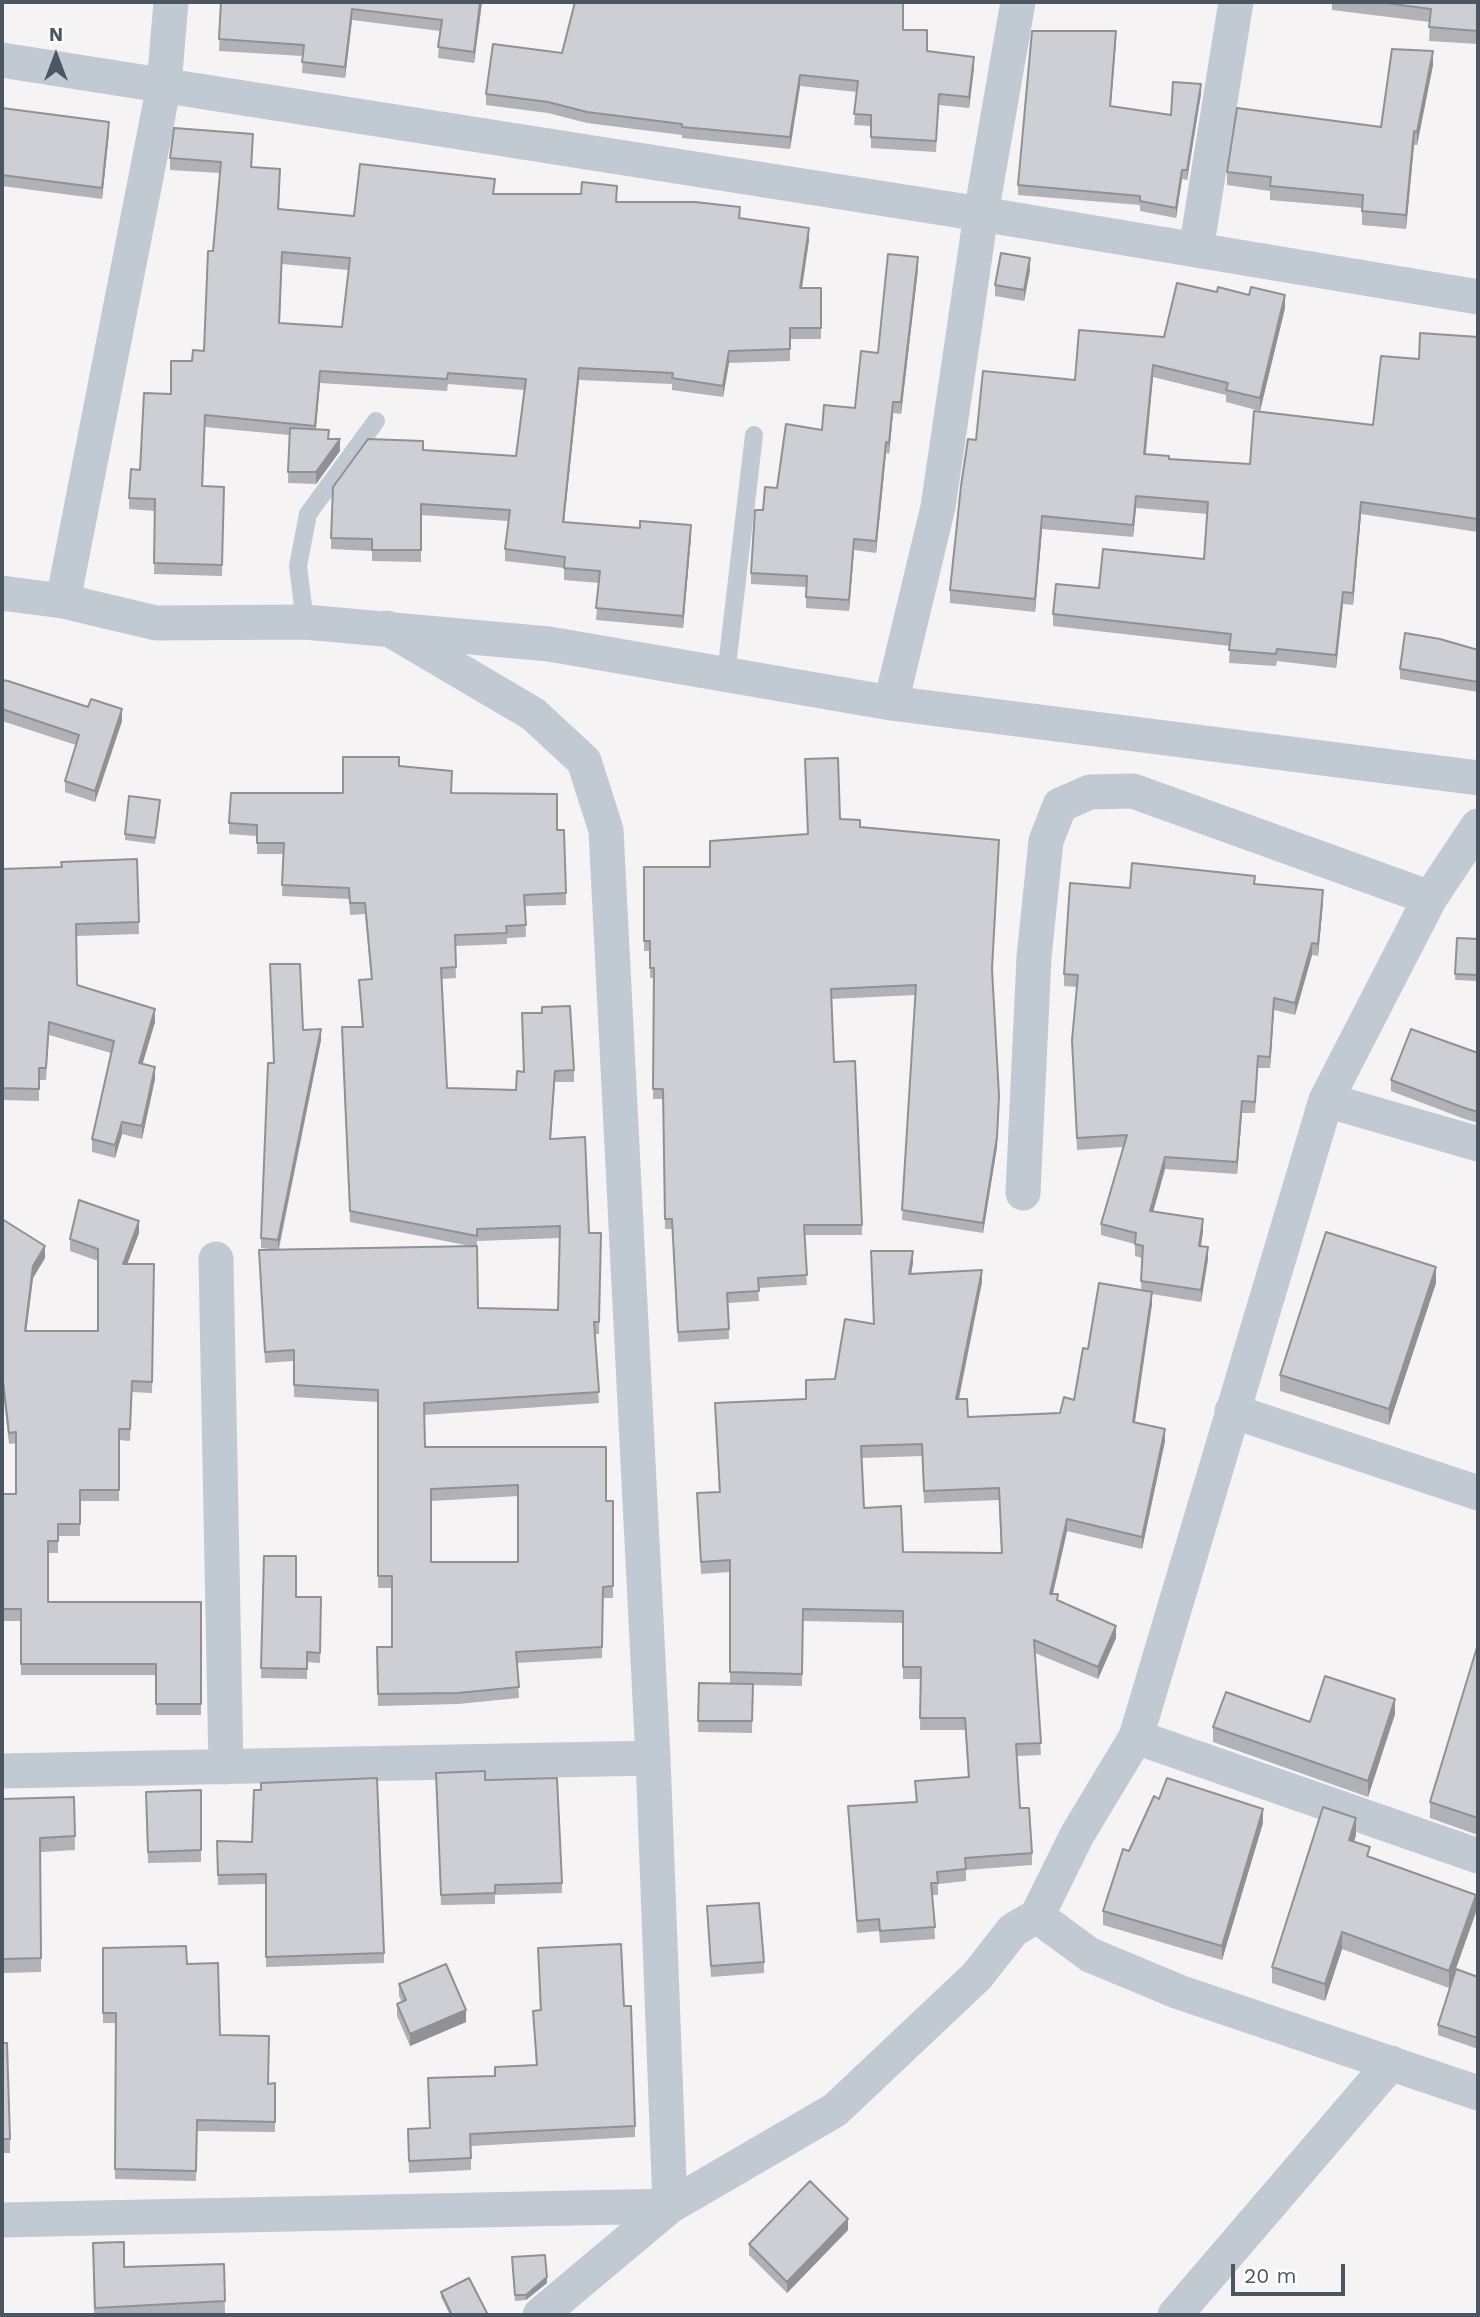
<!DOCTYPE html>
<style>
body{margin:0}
#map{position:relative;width:1480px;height:2317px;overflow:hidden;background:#f5f3f3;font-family:"Work Sans",sans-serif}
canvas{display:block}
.frame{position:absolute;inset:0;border:4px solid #4a5661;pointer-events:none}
.north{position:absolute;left:21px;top:21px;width:70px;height:70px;-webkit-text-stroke:5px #fff;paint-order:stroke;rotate:0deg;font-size:19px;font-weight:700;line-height:28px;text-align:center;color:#4a5661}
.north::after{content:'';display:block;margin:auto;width:24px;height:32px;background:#4a5661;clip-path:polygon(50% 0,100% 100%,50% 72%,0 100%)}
.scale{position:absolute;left:1231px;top:2264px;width:114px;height:32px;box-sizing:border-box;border:4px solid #4a5661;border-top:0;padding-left:9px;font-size:21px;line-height:24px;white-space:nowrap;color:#4a5661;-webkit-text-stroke:5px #fff;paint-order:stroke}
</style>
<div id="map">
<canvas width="1480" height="2317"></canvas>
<div class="frame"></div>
<div class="north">N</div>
<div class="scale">20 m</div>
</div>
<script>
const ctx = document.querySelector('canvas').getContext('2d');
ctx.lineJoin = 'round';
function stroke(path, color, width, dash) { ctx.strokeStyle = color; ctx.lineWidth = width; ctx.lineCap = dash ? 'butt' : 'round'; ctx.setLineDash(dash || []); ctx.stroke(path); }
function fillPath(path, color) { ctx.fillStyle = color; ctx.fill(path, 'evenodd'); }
const lane = new Path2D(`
 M305 622 298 566 308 514 376 421
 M726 674 754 435`);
const street = new Path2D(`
 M2 60 981 214 1478 297
 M1196 250 1236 2
 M2 593 63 601 156 623 305 622 549 644 891 703 1478 778
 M63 601 164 85 171 2
 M891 703 938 507 981 214 1018 2
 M1326 1100 1478 1144
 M1023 1193 1034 957 1046 841 1060 805 1090 792 1133 791 1430 898
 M216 1259 226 1767
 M1232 1411 1478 1493
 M1136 1737 1478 1856
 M2 1771 653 1758
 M1037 1916 1090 1955 1179 1992 1478 2093
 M2 2220 670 2206 653 1758 606 830 584 761 533 714 387 628
 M540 2315 670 2206 835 2110 977 1976 1013 1930 1037 1916 1077 1835 1136 1737 1326 1100 1430 898 1478 826
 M1175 2315 1391 2063`);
const wall = new Path2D(`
 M221 2H482L474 63 438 58 440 31 352 20 345 78 302 73 303 56 219 51Z
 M1332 2H1478V44L1429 41 1430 22 1332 10Z
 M903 30 927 51 974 68 969 108 939 105 936 152 871 148V126L854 125 857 92 800 86 790 149 682 138V135L587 123 548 113 486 105V94L562 53Z
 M1116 41 1111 106 1171 115 1201 94 1187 180 1182 179 1176 218 1140 211V205L1018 195V185Z
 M1433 65 1417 145H1414L1406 229 1362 225V208L1270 200V191L1227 185V172L1381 127Z
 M2 108 109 133 102 199 2 186Z
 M253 145 252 167 280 180 279 209 354 216 494 194 617 197V202L740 218 809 240 802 288H821V339H790V361L729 363 723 397 672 390V384L579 380 564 522 691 537 683 628 596 620 599 583 564 580V568L505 561V549L508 521 421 515V562L372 561V551L331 549V538L423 450 516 456 524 390 448 384 447 391 320 383 316 429 328 439 340 451 316 484 288 483 289 435 205 427 203 486 224 487 222 576 154 574 155 511 129 509V498L171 394 192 361 204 351 220 173 170 170V158ZM282 264 348 270 342 327 280 323Z
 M918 269 901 414 893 413 889 454 886 453 876 553 854 550 849 611 806 608V587L751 584V573L763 510 777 488 822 430 855 408 878 353Z
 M1030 270 1024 301 995 296V285Z
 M1285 308 1260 411 1226 402V395L1153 377 1146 454 1169 459 1250 464 1373 425 1419 359 1478 337V532L1361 514 1353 605 1343 604 1336 668 1277 661 1276 666 1229 663 1230 646 1053 626V614L1099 588 1204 559 1208 514 1136 508 1133 537 1042 529 1035 612 950 603V590L976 440 1075 380 1164 337Z
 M1478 650V692L1400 679V669Z
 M2 680 122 721 95 802 65 792V781L76 745 2 721Z
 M399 766 452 783 451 793 557 830 566 893V905L525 906 526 937 507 938V944L455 946 456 978 442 979 447 1088 516 1090 524 1072 574 1070V1082H555L551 1139 589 1233H601L599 1334H594L599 1403 424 1415 425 1447 606 1501H613V1598H603L602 1658 517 1663 519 1698 458 1704 378 1706 377 1647H392V1588H378V1402L294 1397V1361L265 1363 259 1250 271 1249 261 1248V1238L274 1063 303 1030 321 1040 279 1249 470 1246 350 1222 342 1039 362 1027 359 980 371 979 365 914 350 915 349 899 282 896 283 854H257V836L229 834V823L343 793ZM560 1238 558 1310 478 1308 477 1241ZM518 1496V1562H431V1501Z
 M160 806 155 844 125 840V834Z
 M840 819 860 827 999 850 992 974 997 1147 983 1233 902 1220 915 995 831 999 834 1062 862 1225V1235H804L807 1285 758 1288 759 1301 728 1303 729 1339 678 1342 672 1229H665L663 1099H653L654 978H650V951H644V867H710L807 834Z
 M137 859 139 934 76 936 77 985 155 1022 142 1064 155 1079 142 1139 122 1134 115 1158 92 1152V1139L111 1053 49 1035 46 1080H39V1101L2 1100V869L62 867Z
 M1255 884 1323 902 1318 956 1312 955 1295 1015 1274 1010 1270 1068H1258L1255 1113H1242L1237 1174 1165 1169 1153 1212 1203 1231 1201 1246 1208 1259 1201 1302 1152 1294V1304L1135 1422 1165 1441 1142 1549 1067 1531 1053 1594 1057 1600 1116 1638 1098 1679 1035 1653 1041 1755 1016 1756 1020 1808 1032 1853V1865L966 1870V1881L938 1884V1895H933L935 1939 880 1943 879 1931 857 1933 848 1806 916 1802 915 1781 968 1777 965 1730H920L921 1679H903V1623L803 1621 802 1686 753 1685 752 1733 698 1732 699 1683H730V1572L701 1574 697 1493 719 1492 715 1403 806 1399 835 1379 874 1324 871 1251 913 1263 911 1274 982 1282 959 1399 968 1417 1060 1413 1074 1400 1088 1349 1141 1290 1142 1258 1135 1256V1244L1101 1235V1224L1123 1147 1077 1150 1072 1040 1077 987 1064 986V974L1130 888ZM922 1456 924 1503 999 1500 1001 1553 903 1552 864 1508 861 1458Z
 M1457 938 1478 939V981L1455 980Z
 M1478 1053V1123L1462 1118 1391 1091V1080Z
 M2 1219 45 1258 33 1278 26 1331H98V1261L70 1251V1239L139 1233 127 1264H154L152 1393 132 1392 130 1441 119 1440V1501H80V1536H58V1553H48V1602H201V1715H156V1675H21V1621H2V1494H16V1443L9 1444 3 1392H2Z
 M1436 1283 1389 1425 1280 1391V1375Z
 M264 1556 296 1597H321L320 1663 307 1662V1679L261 1678Z
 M1478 1644V1835L1430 1818V1802Z
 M1395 1714 1368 1797 1213 1742V1727L1310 1722Z
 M485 1780 562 1883V1893L495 1895V1904L441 1905 436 1783Z
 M201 1790V1862L148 1863 146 1792Z
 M74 1797 75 1850 41 1852V1972L2 1973V1799Z
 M1159 1799 1263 1823 1222 1960 1103 1925V1911L1129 1851Z
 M1356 1835 1354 1842 1370 1857 1476 1912 1449 1988 1342 1949 1325 2001 1272 1983V1967Z
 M217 1841 252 1842 384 1953V1963L266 1967V1884L218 1885Z
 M707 1906 764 1962V1973L711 1977Z
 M103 1948 187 1964 220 2035 268 2084 275 2083V2132L197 2131 196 2181 115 2179 116 2023H103Z
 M538 1948 624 2006 635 2126V2137L471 2146V2170L409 2173 408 2129 429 2128 495 2076 536 2065 533 2011 540 2010Z
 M1478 1977V2049L1438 2035V2025Z
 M399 1984 466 2022 410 2046 397 2016V2004L402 2002 399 1996Z
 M2 2043 10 2139V2153H2Z
 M848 2230 787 2293 749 2255V2244Z
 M512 2257 547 2283 526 2300 515 2301Z
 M93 2259 124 2267 224 2264 225 2315H94Z
 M441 2292 487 2315H450L441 2297Z`);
const shadedWall = new Path2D(`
 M480 2H482L474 63V52Z
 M352 9V20L345 78V67Z
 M1116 31V41L1110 116V106Z
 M1433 51V65L1417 145V132Z
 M974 57V68L969 108V97Z
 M800 75V86L790 149V137Z
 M1201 84V94L1187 180V170Z
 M109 122V133L102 199V188Z
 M1414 131V145L1406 229V215Z
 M1182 170V179L1176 218V208Z
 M809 228V240L800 300V288Z
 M918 257V269L901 414V402Z
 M1030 258V270L1024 301V290Z
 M1285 295V308L1260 411V398Z
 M729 351V363L723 397V386Z
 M1153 365V377L1144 466V454Z
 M579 368V380L563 533V522Z
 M320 371V383L315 437V426Z
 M893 402V413L889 454V443Z
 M340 439V451L316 484V472Z
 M886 442V453L876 553V541Z
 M1136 496V508L1133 537V525Z
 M1361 502V514L1353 605V593Z
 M1042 516V529L1035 612V599Z
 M691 525V537L683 628V616Z
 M854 539V550L849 611V600Z
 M1343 592V604L1336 668V655Z
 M122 709V721L95 802V791Z
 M1323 890V902L1318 956V944Z
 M1312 943V955L1295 1015V1003Z
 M1274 998V1010L1270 1068V1057Z
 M155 1009V1022L139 1076V1063Z
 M321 1029V1040L278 1250V1240Z
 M155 1067V1079L142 1139V1126Z
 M1242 1101V1113L1237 1174V1162Z
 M999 1106 997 1147 983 1233V1223Z
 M122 1122V1134L115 1158V1145Z
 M1165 1157V1169L1150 1223V1211Z
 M1203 1219V1231L1199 1258V1246Z
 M139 1221V1233L123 1275V1264Z
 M45 1246V1258L33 1278 25 1342V1331L33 1266Z
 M1208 1247V1259L1201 1302V1290Z
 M913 1251V1263L909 1286V1274Z
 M1436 1267V1283L1389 1425V1409Z
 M982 1270V1282L956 1411V1399Z
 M1152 1292V1304L1133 1434V1422Z
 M1165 1429V1441L1142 1549V1537Z
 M1067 1519V1531L1050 1606V1594Z
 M1116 1626V1638L1098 1679V1667Z
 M1395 1699V1714L1368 1797V1781Z
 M1263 1809V1823L1222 1960V1946Z
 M1356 1818V1835L1349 1857V1840Z
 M1476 1895V1912L1449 1988V1971Z
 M1342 1932V1949L1325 2001V1984Z
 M466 2010V2022L410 2046V2034Z
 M848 2219V2230L787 2293V2282Z
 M547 2277V2283L526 2300V2295Z`);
const building = new Path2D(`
 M221 2H480L474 52 438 47 442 20 352 9 345 67 302 62 304 45 219 39Z
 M575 2H903V30H927V51L974 57 969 97 939 94 936 141 871 137V115L854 114 858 81 800 75 790 137 682 127V124L587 112 548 102 486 94 493 44 562 53Z
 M1378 2H1478V31L1429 27 1431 9Z
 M1032 31H1116L1110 106 1171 115 1173 82 1201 84 1187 170H1182L1176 208 1140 201V196L1018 185Z
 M1392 49 1433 51 1417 132 1414 131 1406 215 1362 211 1363 195 1270 186 1271 177 1227 172 1237 108 1381 127Z
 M2 108 109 122 102 188 2 175Z
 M174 128 253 134 251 167 280 169 278 209 354 216 360 164 495 179 493 194H581L582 182 617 186 616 202H695L740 207 739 218 809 228 800 288H821V328H790V349L729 351 723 386 672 378 673 373 579 368 563 522 640 528V521L691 525 683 616 596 608 600 571 564 568 565 557 505 549 510 510 421 504V550H372V539L331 538 333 487 368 439 423 441V450L516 456 526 379 448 373 447 379 320 371 315 426 205 415 202 486 224 487 222 565 154 563 155 499 129 498 131 469 140 470 144 393 171 394V361H192L193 350 204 351 208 251H213L221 162 170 158ZM282 252 350 258 342 327 279 323Z
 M1001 253 1030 258 1024 290 995 285Z
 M888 254 918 257 901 402H893L889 443 886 442 876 541 854 539 849 600 806 597 807 576 751 573 755 510H763L765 487 777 488 786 424 822 430 824 405 855 408 861 351 878 353Z
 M1177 283 1217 292 1218 287 1249 295 1251 287 1285 295 1260 398 1226 390 1228 383 1153 365 1144 454 1169 456V459L1250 464 1254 411 1373 425 1381 356 1419 359 1420 333 1478 337V519L1361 502 1353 593 1343 592 1336 655 1277 649 1276 654 1229 650 1231 634 1053 614 1056 584 1099 588 1103 549 1204 559 1208 502 1136 496 1133 525 1042 516 1035 599 950 590 961 486 968 439 976 440 983 371 1075 380 1079 330 1164 337Z
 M290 428 329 430 328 439H340L316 472H288Z
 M1405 633 1440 639 1478 650V682L1400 669Z
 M2 680 8 681 88 707 91 699 122 709 95 791 65 781 79 735 2 709Z
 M343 757H399V766L452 771 451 793 557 794V830H564L566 893 524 895 526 925 506 926 507 933 455 935 456 967 441 968 447 1088 516 1090 517 1071 524 1072 522 1013H542V1007L570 1006 574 1070 555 1071 550 1139 585 1137 589 1233H601L599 1322H594L599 1392 424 1403 425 1447H606V1501H613V1586L603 1587 602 1647 516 1652 519 1687 458 1693 378 1694 377 1647H392V1576H378V1390L294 1385V1350L265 1352 259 1250 477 1246 478 1308 558 1310 560 1226 477 1229V1236L350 1211 342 1027H363L359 980 372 979 365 903H350L349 888 282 885 284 843H257V825L229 823 231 793H343ZM518 1485V1562H431V1489Z
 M838 758 840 819 860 820V827L999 840 992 969 999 1096 997 1137 983 1223 902 1210 916 985 831 989 834 1062 855 1061 862 1225H804L807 1275 758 1278 759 1291 727 1293 729 1329 678 1332 672 1219H665L663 1089H653L654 968H650V941H644V867H710V841L808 834 805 759Z
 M129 796 160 800 155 838 125 834Z
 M137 859 139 922 76 924 77 985 155 1009 139 1063 155 1067 142 1126 122 1122 115 1145 92 1139 114 1041 49 1022 46 1068H39V1089L2 1088V869L62 867 61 862Z
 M1132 863 1255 876 1254 884 1323 890 1318 944 1312 943 1295 1003 1274 998 1270 1057 1258 1056 1255 1102 1242 1101 1237 1162 1165 1157 1150 1211 1203 1219 1199 1246 1208 1247 1201 1290 1141 1281 1143 1246 1135 1244 1136 1233 1101 1224 1127 1135 1077 1138 1072 1040 1078 975 1064 974 1070 883 1130 888Z
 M1457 938 1478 939V975L1455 974Z
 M270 964H300L303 1030 321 1029 278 1240 261 1238 268 1063H274Z
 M1411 1029 1478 1053V1112L1462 1107 1391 1080Z
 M79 1200 139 1221 123 1264H154L152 1382 132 1381 130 1429H119V1490H80V1524H58V1541H48V1602H201V1704H156V1664H21V1609H2V1494H16V1432L9 1433 3 1381H2V1219L45 1246 33 1266 25 1331H98V1249L70 1239Z
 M1326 1232 1436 1267 1389 1409 1280 1375Z
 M871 1251H913L909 1274 982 1270 956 1399H967L968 1417 1060 1413 1064 1397 1074 1400 1083 1348 1088 1349 1099 1283 1152 1292 1133 1422 1165 1429 1142 1537 1067 1519 1050 1594H1058L1057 1600 1116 1626 1098 1667 1034 1640 1041 1743 1016 1744 1020 1808H1029L1032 1853 965 1858 966 1869 937 1872 938 1883H931L935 1927 880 1931 879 1919 857 1921 848 1806 917 1802 915 1781 969 1777 965 1718H920L921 1667H903V1611L803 1609 802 1674 730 1672V1560L701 1562 697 1493 720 1492 715 1403 806 1399V1380L835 1379 845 1319 874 1324ZM922 1444 924 1491 999 1488 1002 1553 903 1552 901 1506 864 1508 861 1446Z
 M264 1556H296V1597H321L320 1653 307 1652V1669L261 1668Z
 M1478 1644V1818L1430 1802Z
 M1325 1676 1395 1699 1368 1781 1213 1727 1226 1692 1310 1722Z
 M699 1683 753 1684 752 1721H698Z
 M485 1771V1780L557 1778 562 1883 495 1885V1893L441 1895 436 1773Z
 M377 1778 384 1953 266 1957V1874L218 1875 217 1841 252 1842 254 1790H261V1783Z
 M1167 1778 1263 1809 1222 1946 1103 1911 1123 1849 1129 1851 1154 1796 1159 1799Z
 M201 1790V1850L148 1852 146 1792Z
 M74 1797 75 1836 40 1838 41 1958 2 1959V1799Z
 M1323 1807 1356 1818 1349 1840 1370 1847 1367 1856 1476 1895 1449 1971 1342 1932 1325 1984 1272 1967Z
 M759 1903 764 1962 711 1966 707 1906Z
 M621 1944 624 2006H631L635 2126 470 2134 471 2158 409 2161 408 2129 430 2128 428 2078 495 2076V2067L537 2065 533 2011 541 2010 538 1948Z
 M186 1946 187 1964 218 1963 220 2035 269 2036 268 2084 275 2083V2122L197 2120 196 2171 115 2169 116 2013H103V1948Z
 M446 1964 466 2010 410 2034 397 2004 406 2000 399 1984Z
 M1456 1969 1478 1977V2038L1438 2025Z
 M2 2043H7L10 2139H2Z
 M810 2181 848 2219 787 2282 749 2244Z
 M124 2242V2267L224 2264 225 2301 95 2308 93 2243Z
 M545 2255 547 2277 526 2295H515L512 2257Z
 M469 2278 487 2313 483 2315H452L441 2292Z`);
stroke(lane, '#c1cad2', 18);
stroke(street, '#c1cad2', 35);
fillPath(wall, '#b0b2b7');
fillPath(shadedWall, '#909195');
fillPath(building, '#cdcfd5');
stroke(building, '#909195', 2);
</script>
